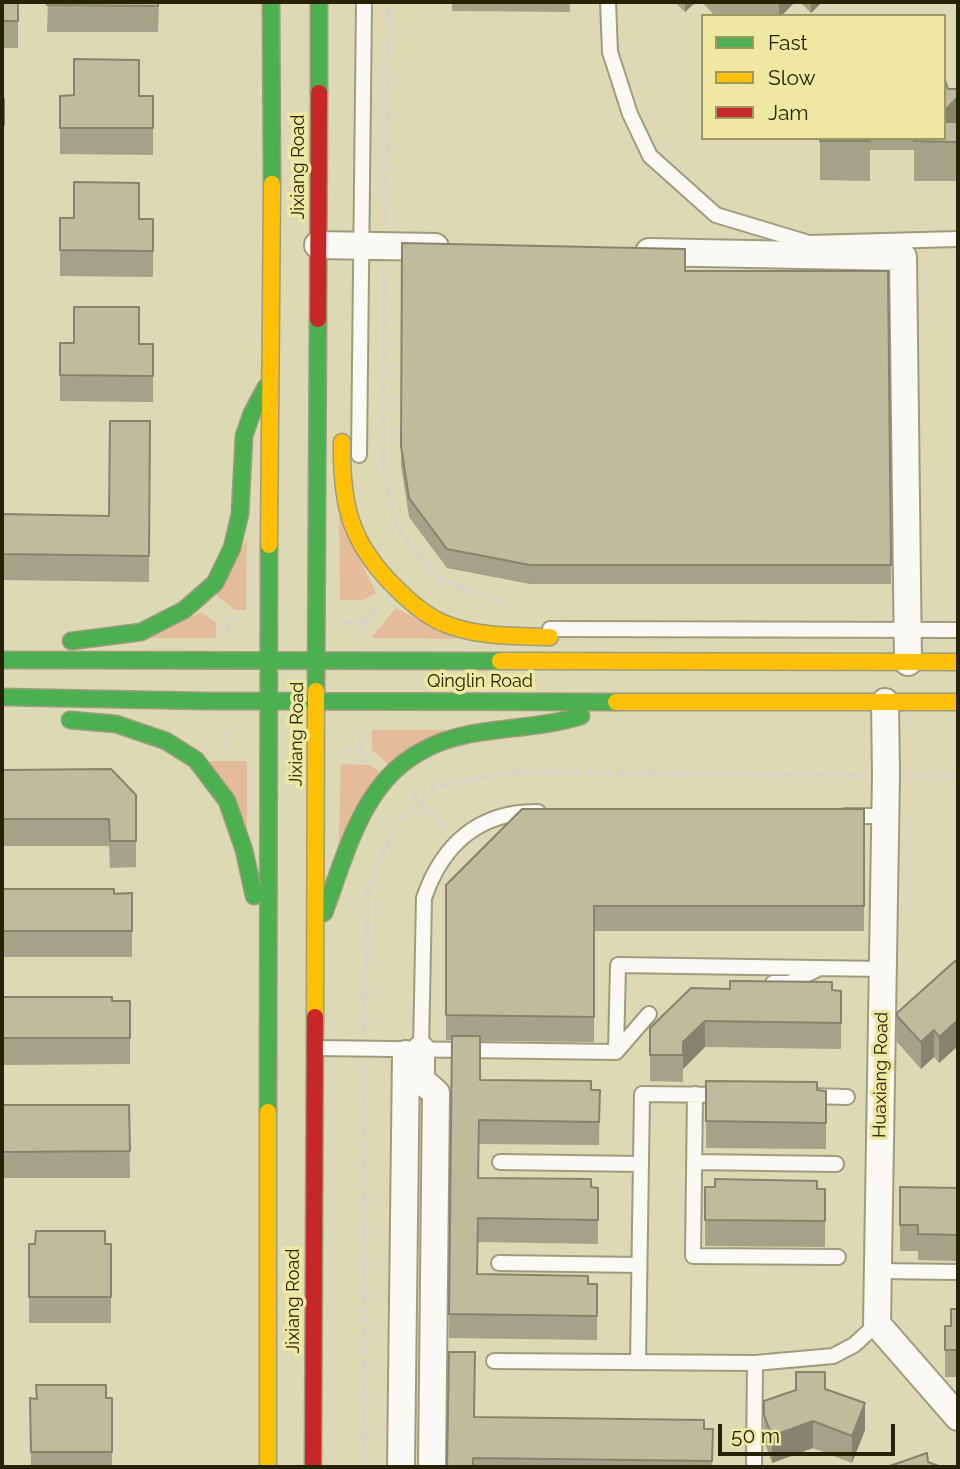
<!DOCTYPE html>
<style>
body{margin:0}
#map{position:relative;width:960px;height:1469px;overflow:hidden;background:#dcd9b4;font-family:Raleway,sans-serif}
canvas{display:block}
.frame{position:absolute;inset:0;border:4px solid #252205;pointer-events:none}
.legend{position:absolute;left:701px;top:14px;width:245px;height:126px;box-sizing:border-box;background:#eee8a2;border:2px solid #9e9963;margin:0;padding:9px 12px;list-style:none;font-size:21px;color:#252205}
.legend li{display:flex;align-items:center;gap:14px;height:35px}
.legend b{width:35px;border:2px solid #9e9963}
.scale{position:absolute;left:718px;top:1424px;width:177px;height:32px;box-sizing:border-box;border:4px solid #252205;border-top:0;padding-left:9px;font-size:21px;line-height:24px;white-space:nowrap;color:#252205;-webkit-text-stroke:5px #eee8a2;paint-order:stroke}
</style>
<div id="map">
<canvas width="960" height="1469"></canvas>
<div class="frame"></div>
<ul class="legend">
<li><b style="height:9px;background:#4caf50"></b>Fast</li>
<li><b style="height:9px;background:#ffc107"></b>Slow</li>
<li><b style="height:9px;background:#c62828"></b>Jam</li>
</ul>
<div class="scale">50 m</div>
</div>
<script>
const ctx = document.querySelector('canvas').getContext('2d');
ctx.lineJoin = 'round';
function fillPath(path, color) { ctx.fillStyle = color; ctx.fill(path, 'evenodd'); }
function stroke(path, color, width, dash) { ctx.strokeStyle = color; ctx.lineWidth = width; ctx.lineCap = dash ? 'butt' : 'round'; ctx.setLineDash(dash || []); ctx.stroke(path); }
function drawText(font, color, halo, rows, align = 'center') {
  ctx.font = font + ' Raleway,sans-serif'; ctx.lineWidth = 7; ctx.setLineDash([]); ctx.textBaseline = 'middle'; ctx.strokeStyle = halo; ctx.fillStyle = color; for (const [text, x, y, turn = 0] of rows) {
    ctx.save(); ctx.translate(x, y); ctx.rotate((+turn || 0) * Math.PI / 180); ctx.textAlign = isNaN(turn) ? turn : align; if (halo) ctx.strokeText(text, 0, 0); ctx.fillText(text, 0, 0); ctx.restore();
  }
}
const green = new Path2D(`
 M339 516 376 593 363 600H340Z
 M247 539 246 610H235L216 595Z
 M396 608 457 639 371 638Z
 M201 612 216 623V638H151Z
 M372 730H464L388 764 372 750Z
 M209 761H247V837Z
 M341 764 369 765 379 771 338 862Z`);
const path = new Path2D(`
 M386 225 389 2
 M385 269 383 464 395 525 435 577 507 605
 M345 622H363V631
 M363 622 377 608
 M228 631V620H240
 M225 748 226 732
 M343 751H361L367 756
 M361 751V731
 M907 776H958
 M412 793 447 829
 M364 1032 368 887 394 826 435 787 511 772 864 775
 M364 1066 365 1467`);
const lane = new Path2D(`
 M608 2 610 52 630 114 650 156 716 215 809 243 958 239
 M359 455 364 2
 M550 629 958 630
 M845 816H886
 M773 983H789L816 970
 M317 1048 616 1052
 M421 1049 424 898C442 845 479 811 538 812
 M616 1052 618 965 883 969
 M616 1052 649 1014
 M695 1094 693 1256 838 1257
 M809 1096 847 1097
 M500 1162 640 1164
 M694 1162 836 1164
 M499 1263 639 1265
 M878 1271 958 1272
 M494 1361 755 1363 833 1356 854 1345 877 1324
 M638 1362 642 1094 725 1095
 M754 1467 755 1363`);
const street = new Path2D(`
 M318 245 435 247
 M649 252 903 257 908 662
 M885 702 886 775 877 1324 958 1417
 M421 1049V1080L436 1093 432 1467
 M401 1467 406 1054`);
const fast = new Path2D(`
 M271 2 272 184
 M319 93V2
 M71 641 141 632 184 610 215 583 232 548 240 514 244 436 252 413 266 387
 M2 660 500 661
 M316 691 318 319
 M2 697 205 701 616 702
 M70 720 116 724 166 741 196 760 227 801 244 850 254 896
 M324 913C354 831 370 753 470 734 507 727 545 727 581 716
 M268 1112 269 545`);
const slow = new Path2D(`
 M342 442C341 505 350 543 396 588 411 603 428 618 448 625 480 637 516 636 550 637
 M269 545 272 184
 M500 661 958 662
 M616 702H958
 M315 1017 316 691
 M268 1112V1467`);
const jam = new Path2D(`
 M318 319 319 93
 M313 1467 315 1017`);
const wall = new Path2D(`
 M2 2H18V48H2Z
 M48 2H159L158 32H47Z
 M452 2H570V12L452 11Z
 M675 2H696L685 12Z
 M702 2H795L781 16H715Z
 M800 2H822L811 13Z
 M948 89H958V181H914V150H870V181L820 180V138H944Z
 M60 96H153V155L60 154Z
 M2 99H4V151H2Z
 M60 218 153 219V277L60 276Z
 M402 243 685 271H888L891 584H530L447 568 409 517 401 465Z
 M60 343 153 344V402L60 401Z
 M150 421 149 582 2 580V514L109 516Z
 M2 770 136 795V867L110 868 109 846H2Z
 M864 809V931H594V1042L480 1041V1080L600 1090 599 1145 479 1144V1178L598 1188V1244L478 1242V1274L597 1284V1340L449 1338 452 1040H446V885Z
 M2 889 132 893V957H2Z
 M958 964V1046L939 1063 934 1057 921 1069 897 1042V1013Z
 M832 990 841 991V1049L705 1047 683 1069V1082L650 1081V1028Z
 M2 997 130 1001V1064L2 1065Z
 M706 1081 826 1091V1149L706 1148Z
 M2 1105H129L130 1178H2Z
 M705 1187 825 1189V1247L705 1246Z
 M900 1187 958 1188V1261L918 1260V1251H900Z
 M29 1244H111V1323H29Z
 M958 1309V1377H945V1326H951Z
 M825 1389 865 1430 852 1463 813 1448 772 1463 764 1441V1401L796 1390Z
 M30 1398H112V1467H31Z
 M474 1417 713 1429 712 1467H447Z`);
const shadedWall = new Path2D(`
 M685 2H696L685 12Z
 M779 2H795L781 16H779Z
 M811 2H822L811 13Z
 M958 97V137L944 138V111Z
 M958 1020V1046L939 1063V1037Z
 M705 1021V1047L683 1069V1082V1042Z
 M934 1030V1057L921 1069V1042Z
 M865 1403V1430L852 1463V1436Z
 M813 1421V1448L772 1463V1436Z`);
const building = new Path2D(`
 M2 2H18V21H2Z
 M48 2H158V6L47 5Z
 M74 59 139 60V96H153V128H60V96L74 95Z
 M944 77 948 89H958V97L944 111Z
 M2 99H4V125H2Z
 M944 122H958V142L914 141V138H944Z
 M820 138H870V141H820Z
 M74 182 139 183V219H153V251L60 250V218H74Z
 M402 243 685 249V271H888L891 565H530L447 549 409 498 401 446Z
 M74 307H139V344H153V376L60 375V343H74Z
 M110 421H150L149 556 2 554V514L109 516Z
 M111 769 136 795V841H110L109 819H2V770Z
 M522 809H864V906H594V1017L446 1015V885Z
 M2 889H114V894L132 893V931H2Z
 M955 961 958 964V1020L939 1037 934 1030 921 1042 897 1016V1013Z
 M730 981 832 982V990L841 991V1023L705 1021 683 1042V1055H650V1028L691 988 730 989Z
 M2 997H112V1001H130V1038H2Z
 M452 1036H480V1080L591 1081V1090H600L599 1122 479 1120 478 1178 591 1179V1187L598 1188V1220L478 1218 477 1274 588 1276V1284H597V1316L449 1314Z
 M706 1081 817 1082V1090L826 1091V1123L706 1121Z
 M2 1105H129L130 1151 2 1152Z
 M715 1179 817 1181V1189H825V1221L705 1220V1187H715Z
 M900 1187 958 1188V1235L918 1234V1225H900Z
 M36 1231H105V1244H111V1297H29V1244H35Z
 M951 1309H958V1350H945V1326H951Z
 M449 1352H475L474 1417 704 1420V1429H713L712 1461 473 1458V1467H447Z
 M796 1372H825V1389L865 1403 852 1436 813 1421 772 1436 764 1415V1401L796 1390Z
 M36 1385H106V1398H112V1452H31L30 1398 37 1399Z
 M927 1453 928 1462 941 1467H887Z`);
const streetNames = [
 ["Jixiang Road",299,167,-90],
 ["Qinglin Road",480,682],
 ["Jixiang Road",297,734,-89],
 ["Huaxiang Road",881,1075,-89],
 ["Jixiang Road",294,1301,-90]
];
fillPath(green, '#e5bc9b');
stroke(lane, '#9f9c7e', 18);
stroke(street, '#9f9c7e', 30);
stroke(fast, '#9f9c7e', 19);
stroke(slow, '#9f9c7e', 19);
stroke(jam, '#9f9c7e', 19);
stroke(path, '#d5d4c8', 4.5, [7, 3.5]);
stroke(lane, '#faf9f4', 14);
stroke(street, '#faf9f4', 26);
stroke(fast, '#4caf50', 16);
stroke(slow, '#ffc107', 16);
stroke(jam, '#c62828', 16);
fillPath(wall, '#a4a288');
fillPath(shadedWall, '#86846f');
fillPath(building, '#bfbc9e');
stroke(building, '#86846f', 2);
drawText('18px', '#252205', '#eee8a2', streetNames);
</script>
